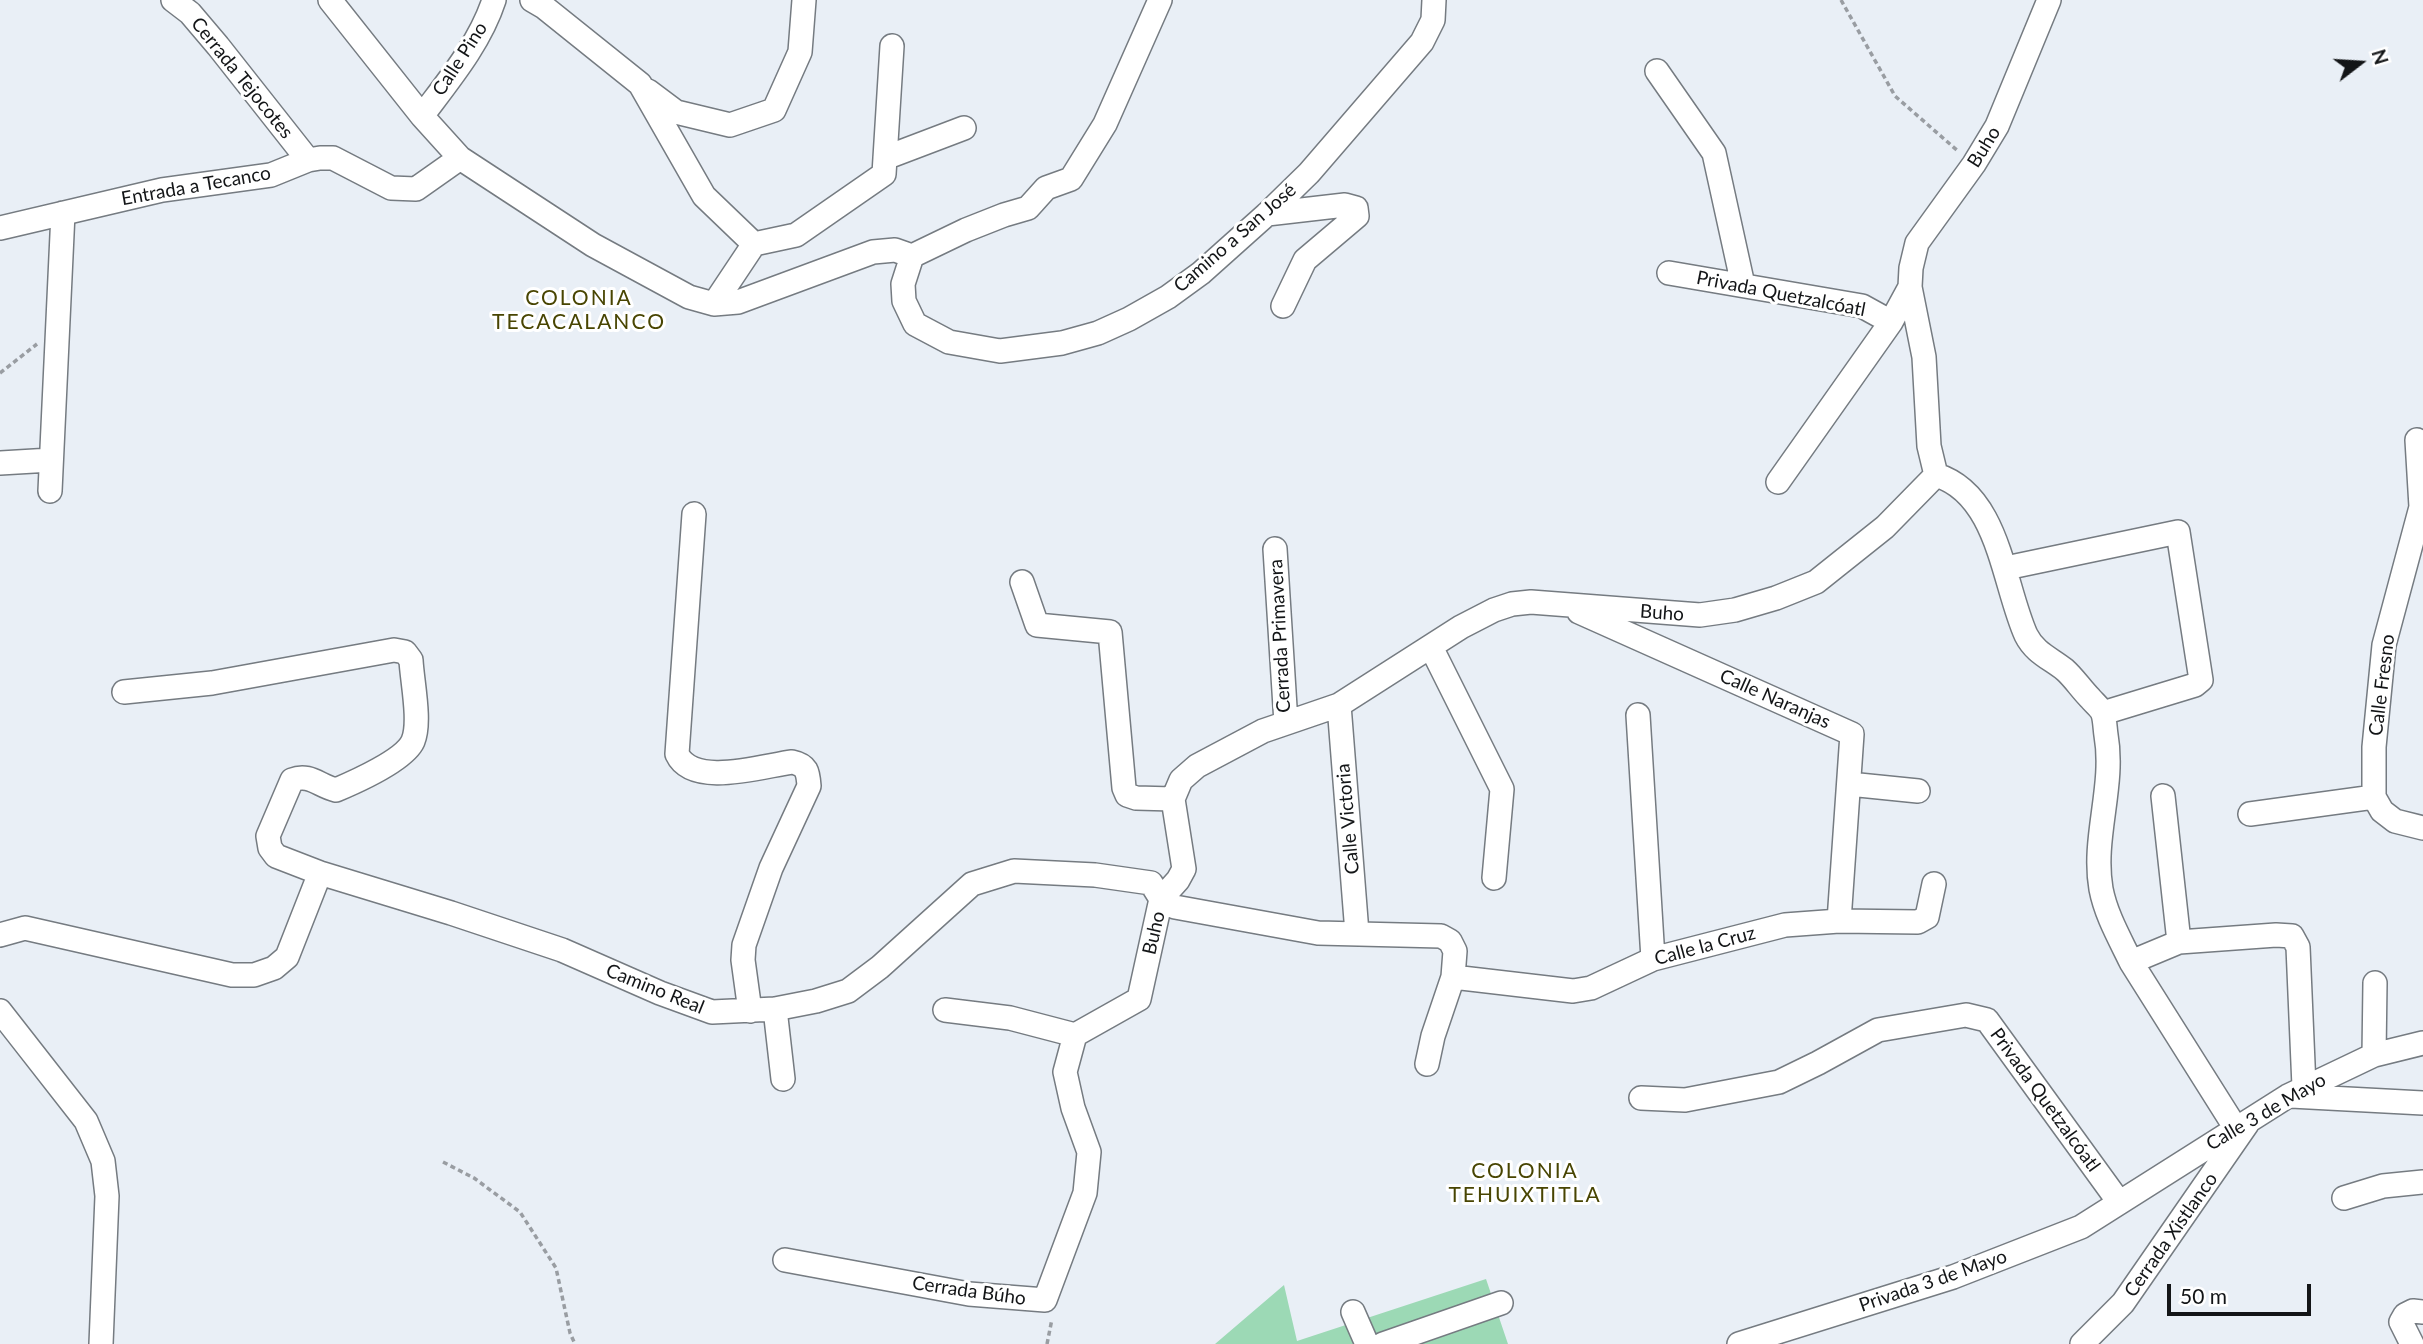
<!DOCTYPE html>
<meta charset="utf-8">
<style>
body{margin:0}
#map{position:relative;width:2423px;height:1344px;overflow:hidden;background:#e9eff6;font-family:Lato,sans-serif}
canvas{display:block}
.north{position:absolute;left:2325px;top:28px;width:70px;height:70px;-webkit-text-stroke:5px #fff;paint-order:stroke;rotate:73deg;font-size:19px;font-weight:700;line-height:28px;text-align:center;color:#131517}
.north::after{content:'';display:block;margin:auto;width:24px;height:32px;background:#131517;clip-path:polygon(50% 0,100% 100%,50% 72%,0 100%)}
.scale{position:absolute;left:2167px;top:1284px;width:144px;height:32px;box-sizing:border-box;border:4px solid #131517;border-top:0;padding-left:9px;font-size:21px;line-height:24px;white-space:nowrap;color:#131517;-webkit-text-stroke:5px #fff;paint-order:stroke}
</style>
<div id="map">
<canvas width="2423" height="1344"></canvas>
<div class="north">N</div>
<div class="scale">50 m</div>
</div>
<script>
const ctx = document.querySelector('canvas').getContext('2d');
ctx.lineJoin = 'round';
function fillPath(path, color) { ctx.fillStyle = color; ctx.fill(path, 'evenodd'); }
function stroke(path, color, width, dash) { ctx.strokeStyle = color; ctx.lineWidth = width; ctx.lineCap = dash ? 'butt' : 'round'; ctx.setLineDash(dash || []); ctx.stroke(path); }
function drawText(font, color, halo, rows, align = 'center') {
  ctx.font = font + ' Lato,sans-serif'; ctx.lineWidth = 6; ctx.setLineDash([]); ctx.textBaseline = 'middle'; ctx.strokeStyle = halo; ctx.fillStyle = color; for (const [text, x, y, turn = 0] of rows) {
    ctx.save(); ctx.translate(x, y); ctx.rotate((+turn || 0) * Math.PI / 180); ctx.textAlign = isNaN(turn) ? turn : align; if (halo) ctx.strokeText(text, 0, 0); ctx.fillText(text, 0, 0); ctx.restore();
  }
}
const green = new Path2D(`
 M1486 1279 1508 1344H1215L1284 1285 1297 1341Z`);
const path = new Path2D(`
 M1841 0 1895 96 1959 152
 M0 373 37 344
 M443 1162 474 1178 520 1212 556 1268 570 1333 575 1344
 M1047 1344 1052 1319`);
const minor = new Path2D(`
 M173 0 190 13 218 46 308 160
 M330 0 422 116 460 158 593 245 689 297 714 304 738 302 873 252 895 250 912 256 903 284 904 301 915 324 949 342 1000 351 1062 343 1098 333 1129 319 1168 297 1201 273 1267 214 1309 173 1422 42 1433 20 1434 0
 M532 0 544 7 640 84 704 196 754 244
 M1657 71 1714 153 1743 285
 M648 91 676 112 730 125 774 110 800 52 804 0
 M422 116C449 80 480 43 494 0
 M885 158 964 128
 M1267 214 1345 205 1356 208 1357 216 1305 260 1283 306
 M0 228 162 190 271 175 308 160 320 158H333L391 188 416 189 460 158
 M754 244 796 235 884 174 892 46
 M912 256 966 230 1004 215 1028 208 1046 188 1071 179 1105 124 1160 0
 M1669 273 1862 306 1891 322
 M714 304 754 244
 M2417 440 2421 507 2384 645 2374 747V797L2382 811 2395 821 2423 828
 M0 463 51 460
 M1936 475C1999 494 2003 584 2026 635 2035 653 2050 658 2065 670 2074 678 2081 689 2090 698 2094 703 2101 708 2103 714 2105 720 2105 729 2106 735 2115 786 2092 838 2101 889 2106 915 2120 939 2131 962L2179 942 2276 935 2292 936 2298 947 2304 1087
 M1778 482 1891 322 1910 287
 M50 491 63 213
 M694 514 677 754C693 788 762 766 792 762 807 765 808 772 809 786L771 868 744 945 743 960 750 1011
 M1275 549 1286 723
 M2006 568 2178 532 2201 680 2195 685 2103 713
 M1022 582 1037 625 1110 632 1124 788 1127 795 1136 798 1173 799
 M1579 612 1852 734 1839 921
 M1431 647 1502 789 1494 878
 M124 692 212 683 394 650 405 652 411 660C412 681 421 722 413 741 405 760 355 782 336 790 319 786 310 773 292 780L268 836 270 848 276 856 320 873 451 913 562 950 660 993 712 1012 775 1009 816 1001 848 991 880 967 972 884 1014 871 1095 875 1151 883 1161 899 1175 907 1318 933 1441 936 1450 941 1455 951 1453 977 1433 1036 1427 1064
 M1339 705 1357 933
 M1638 715 1653 959
 M1849 784 1918 791
 M2163 796 2179 942
 M2250 814 2374 797
 M0 935 25 928 232 975H254L274 968 287 957 320 873
 M2131 962 2235 1127
 M1453 977 1573 991 1591 988 1653 959 1785 925 1839 921 1918 922 1927 917 1934 884
 M775 1009 783 1079
 M945 1010 1010 1018 1075 1035
 M0 1011 86 1121 103 1161 107 1196 101 1344
 M1075 1035 1139 999 1161 899 1178 880 1184 869 1173 799 1181 780 1197 766 1263 731 1339 705 1461 627 1494 610 1512 604 1531 602 1700 615 1735 610 1776 598 1816 582 1885 527 1936 475 1929 446 1924 357 1910 287 1911 268 1917 243 1974 164 1997 126 2049 0
 M2374 1055 2375 983
 M2291 1096 2423 1103
 M1641 1098 1685 1100 1779 1082 1818 1063 1878 1030 1966 1015 1987 1020 2119 1202
 M2344 1198 2383 1186 2423 1182
 M785 1260 969 1294 1045 1300 1085 1193 1089 1152 1073 1108 1065 1072 1075 1035
 M1353 1312 1367 1344
 M1383 1344 1501 1303
 M1739 1344 1953 1277 2081 1227 2288 1096 2374 1055 2423 1043
 M2082 1344 2123 1303 2247 1124
 M2412 1344 2401 1322 2405 1315 2413 1311 2423 1312`);
const streetNames = [
 ["Calle Pino",460,59,-57],
 ["Cerrada Tejocotes",242,78,51],
 ["Buho",1984,147,-58],
 ["Entrada a Tecanco",196,186,-10],
 ["Camino a San José",1235,238,-41],
 ["Privada Quetzalcóatl",1781,294,11],
 ["Buho",1662,613,4],
 ["Cerrada Primavera",1280,636,-93],
 ["Calle Fresno",2382,685,-83],
 ["Calle Naranjas",1775,699,24],
 ["Calle Victoria",1348,819,-95],
 ["Buho",1154,933,-77],
 ["Calle la Cruz",1705,946,-15],
 ["Camino Real",655,989,22],
 ["Privada Quetzalcóatl",2045,1100,54],
 ["Calle 3 de Mayo",2266,1112,-30],
 ["Cerrada Xistlanco",2171,1235,-55],
 ["Privada 3 de Mayo",1933,1281,-19],
 ["Cerrada Búho",969,1291,8]
];
const neighbourhoodNames = [
 ["COLONIA",579,298],
 ["TECACALANCO",579,322],
 ["COLONIA",1525,1171],
 ["TEHUIXTITLA",1525,1195]
];
fillPath(green, '#9cd9b5');
stroke(minor, '#757b81', 26);
stroke(path, '#999da2', 3.5, [5, 3.5]);
stroke(minor, '#fff', 23);
drawText('19px', '#131517', '#fff', streetNames);
ctx.letterSpacing = '2px';
drawText('21px', '#484502', '#fff', neighbourhoodNames);
ctx.letterSpacing = '0px';
</script>
